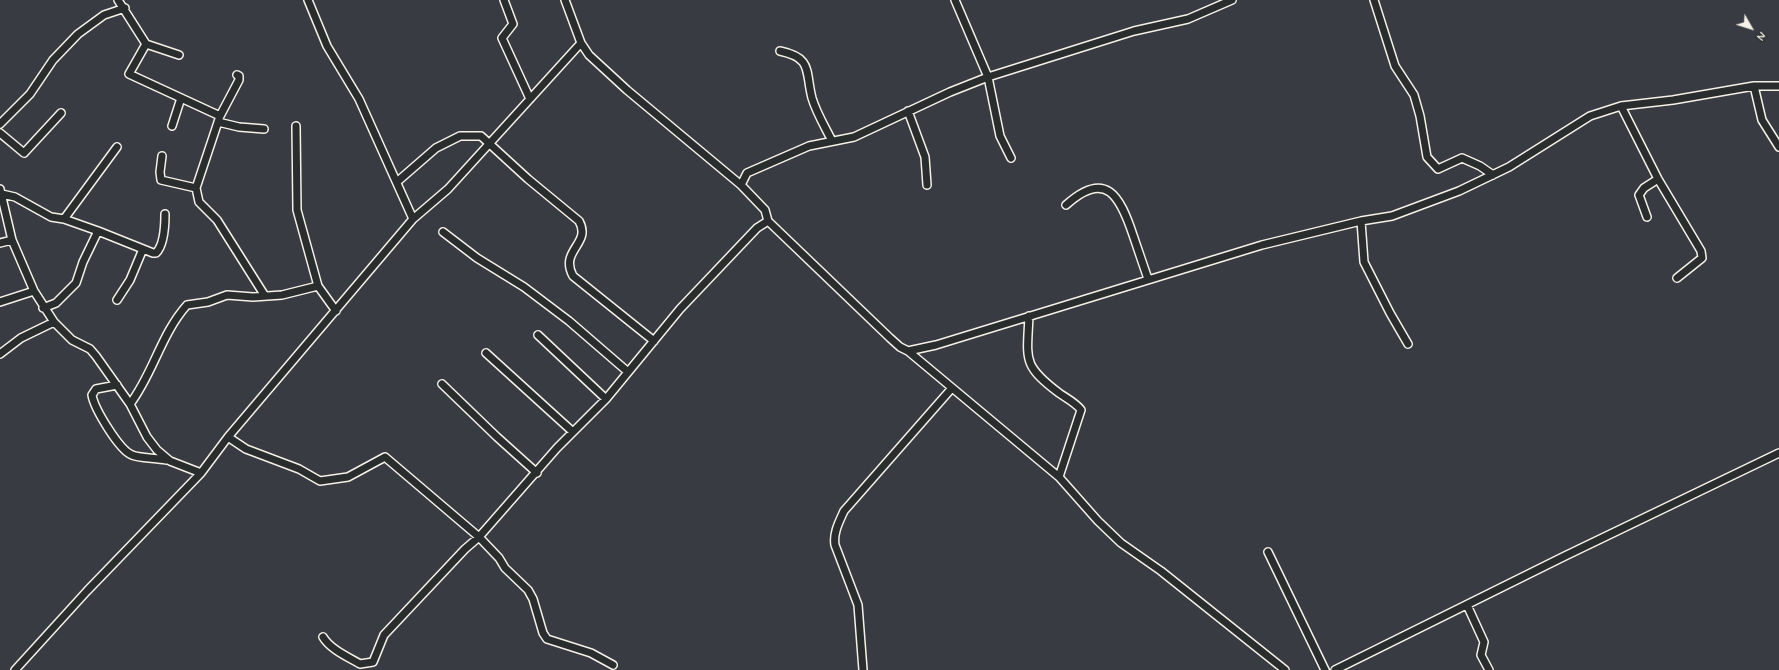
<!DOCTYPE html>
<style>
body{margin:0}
#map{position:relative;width:1779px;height:670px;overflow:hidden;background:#393b42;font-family:Mynerve,sans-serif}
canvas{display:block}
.north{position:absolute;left:1731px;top:8px;width:40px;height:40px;-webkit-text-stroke:3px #2a2d2e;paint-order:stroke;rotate:129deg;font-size:11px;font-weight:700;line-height:16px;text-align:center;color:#f4f1e8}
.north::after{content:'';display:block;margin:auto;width:14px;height:18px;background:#f4f1e8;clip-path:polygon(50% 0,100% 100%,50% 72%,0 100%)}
</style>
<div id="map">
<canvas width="1779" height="670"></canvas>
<div class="north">N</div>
</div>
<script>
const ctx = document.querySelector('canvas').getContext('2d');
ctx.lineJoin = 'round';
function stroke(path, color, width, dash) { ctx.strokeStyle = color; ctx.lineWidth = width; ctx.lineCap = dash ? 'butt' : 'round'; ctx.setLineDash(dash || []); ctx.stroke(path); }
const minor = new Path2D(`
 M118 0 146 44 129 74 220 116 196 188 199 202 217 220 265 296
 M308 0 327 46 359 99 413 219
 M504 0 513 24 502 38 530 99
 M565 0 581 43 589 55 627 90 741 185 765 210 768 221 890 338 900 347 908 351 1059 477 1098 521 1121 543 1161 571 1285 670
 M955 0 988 77 1000 136 1011 158
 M1374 0 1395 66 1414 95 1420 116 1427 157 1438 169 1462 158 1480 166 1493 175
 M146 44 179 55
 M780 51C813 58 805 71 812 98 816 112 825 127 832 141
 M1754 86 1762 120 1779 147
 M1621 106 1658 179 1701 251 1702 258 1677 278
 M908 111 925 157 927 185
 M220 116 239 80V76L237 75
 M218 122 239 127 264 129
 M0 124 30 94 53 60 78 34 104 15 125 8
 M172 126 181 98
 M296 126 297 210 318 286 336 311
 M0 133 24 153 61 113
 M162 156 160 172 161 180 196 188
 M398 181 436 148 460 136H481L528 179 579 221C592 244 559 250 573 276L654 341
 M741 185 747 173 809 146 854 137 950 92 988 77 1134 31 1188 19 1232 0
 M0 189 12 240 34 291 54 322 72 340 90 349 96 356 130 404 147 437 157 450 170 461 201 473
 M2 194 15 197 51 217 64 219 98 231 153 253H156C164 245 165 225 165 214
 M1066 205C1106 169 1120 196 1133 235 1138 250 1143 264 1148 279
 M1647 217 1639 195 1644 188 1658 179
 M64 219 117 147
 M1361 221 1364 262 1390 313 1408 344
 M443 232 477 258 524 287 569 321 628 372
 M0 243 12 240
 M117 300 130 280 143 249
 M0 302 34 291
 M43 308 56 303 76 283 83 262 98 231
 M1029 316C1027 360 1022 365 1059 393 1066 398 1076 403 1081 410L1059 477
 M538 335 606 399
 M908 351 936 345 1262 245 1361 221 1392 216 1459 191 1509 167 1590 116 1621 106 1673 100 1754 86H1779
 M486 353 573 432
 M0 354 21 338 54 322
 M442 384 497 437 537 473
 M117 385 96 389 92 395C94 408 119 450 132 455 138 458 158 458 166 460
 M130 404C153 374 161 334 187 305L208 302 227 295 253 297 282 295 318 286
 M228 437 246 449 299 469 320 481 348 477 385 457 479 537 499 558 505 568 528 590 533 599 543 633 547 639 591 653 613 665
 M1268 552 1325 670
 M1467 605 1484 642 1481 655 1489 670
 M323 637C330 649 348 657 360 664L373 662 384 635 465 549 479 537 557 448 606 399 680 309 757 228 768 221
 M15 670 87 591 201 473 228 437 413 219 448 189 581 43
 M863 670 858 605 835 545C833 533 839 522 844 511L952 388
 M1335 670 1565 556 1779 453`);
stroke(minor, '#f4f1e8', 10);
stroke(minor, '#2a2d2e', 7);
</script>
